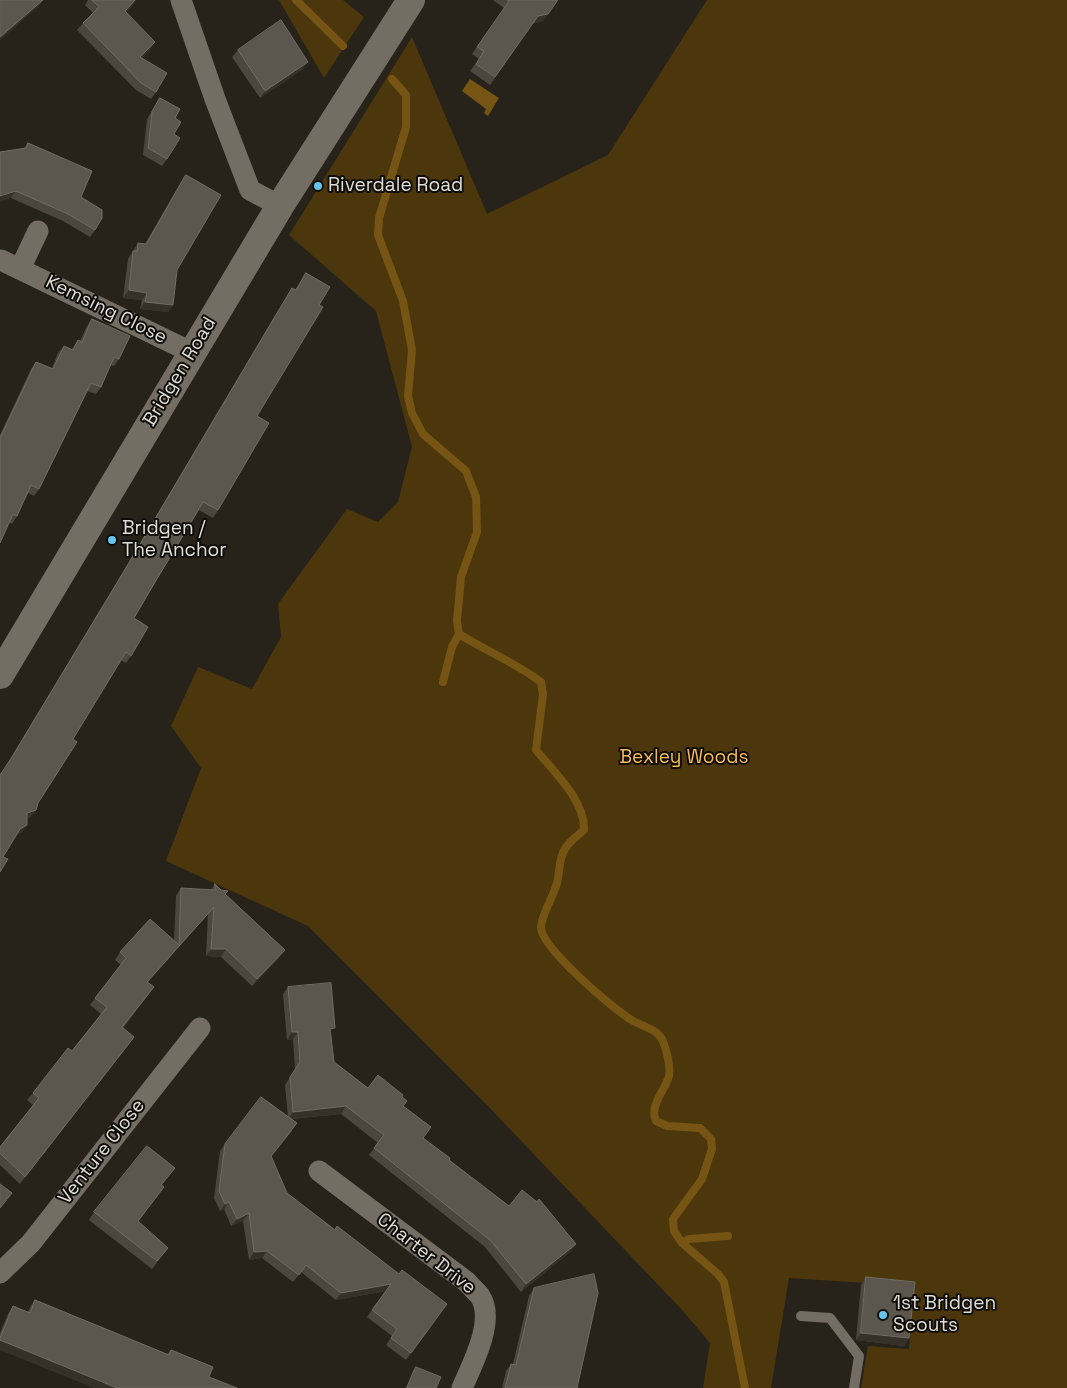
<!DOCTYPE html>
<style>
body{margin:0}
canvas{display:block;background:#27221a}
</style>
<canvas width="1067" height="1388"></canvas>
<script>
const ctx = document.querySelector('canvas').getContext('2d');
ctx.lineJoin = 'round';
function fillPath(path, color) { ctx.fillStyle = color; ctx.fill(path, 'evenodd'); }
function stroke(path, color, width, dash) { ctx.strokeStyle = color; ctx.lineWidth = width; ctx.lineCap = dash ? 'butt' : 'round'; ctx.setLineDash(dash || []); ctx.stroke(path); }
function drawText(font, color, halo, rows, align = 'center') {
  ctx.font = font + ' "Space Grotesk",sans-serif'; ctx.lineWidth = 4; ctx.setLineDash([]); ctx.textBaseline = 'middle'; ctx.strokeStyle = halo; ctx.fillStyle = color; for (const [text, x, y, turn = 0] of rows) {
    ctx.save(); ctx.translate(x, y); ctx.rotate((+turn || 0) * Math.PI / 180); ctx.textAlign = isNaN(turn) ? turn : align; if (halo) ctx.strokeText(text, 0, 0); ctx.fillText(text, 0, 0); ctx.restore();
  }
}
const green = new Path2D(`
 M279 0H343L364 17 324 78Z
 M707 0H1067V1388H861L868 1346 909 1349 912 1286 789 1278 771 1388H703L710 1343 683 1311 487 1105 308 926 166 861 201 768 171 726 198 667 252 689 281 637 278 604 347 509 378 522 398 502 412 447 376 311 289 235 412 37 487 214 608 155Z`);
const water = new Path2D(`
 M470 79 499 98 488 116 484 113 486 109 462 91Z`);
const stream = new Path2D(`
 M296 0 343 46
 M392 79 406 95V127L379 218 378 235 403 301 412 350 408 396 412 413 423 434 466 471 476 497 477 532 461 577 457 621 459 634C486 651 516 663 541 682L543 694 536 750C554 772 585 800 584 830 576 837 567 843 563 853 558 864 560 878 555 889 551 900 541 917 541 928 542 948 612 1008 630 1019 640 1026 656 1028 662 1039 666 1048 671 1066 669 1076 665 1091 649 1105 656 1121L667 1126 700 1128 711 1139 712 1149 702 1179 673 1219 674 1231 682 1243 718 1274 724 1282 745 1388
 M443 682 452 647 459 634
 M682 1243 689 1239 728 1236`);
const lane = new Path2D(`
 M801 1316 830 1318 859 1356 854 1388`);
const street = new Path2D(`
 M181 0 215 99 250 190 280 206
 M1 260 191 352
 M20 269 38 231
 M319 1171 467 1282C471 1287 476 1291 480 1296 496 1320 472 1365 462 1388
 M0 1273 31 1243 200 1028`);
const secondary = new Path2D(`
 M0 675 280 206 411 0`);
const wall = new Path2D(`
 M88 0H136L133 5 126 12 150 50 142 58 156 92 151 99 136 90 77 30 83 23 93 13 85 5Z
 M493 0H558L543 21 532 24 490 85 470 71 479 59 472 54 504 8Z
 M238 50 303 69 260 98 232 57Z
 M160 98 175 118 174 134 167 159 162 166 143 155 147 119Z
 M28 143 81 197 95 230 90 237 63 221 11 198 24 148Z
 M186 175 177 270 173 305 168 312 140 309 142 300 123 298 128 259 138 243 145 244 181 182Z
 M306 273 257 416 218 510 213 518 199 510 134 618 131 656 126 663 121 660 73 739 38 803 36 810 31 817 27 818 22 832 16 835 3 857 7 764 118 580 274 317 292 288 295 290Z
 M92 319 119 359 114 366 110 365 101 387 96 394 87 391 39 489 34 496 28 493 17 516 12 524 9 522 0 543V435L31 369 36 362 52 368 58 353 64 346 72 349 78 340 80 341 87 326Z
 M215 884 225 894 279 958 252 986 221 957 206 956 208 914 148 982 154 987 123 1028 129 1044 20 1184 0 1165V1147L33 1105 27 1100 33 1093 72 1051 101 1014 90 1005 121 965 115 960 120 952 174 941 176 896 181 888 211 890Z
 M288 987 331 1034 334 1062 368 1088 402 1097 403 1106 423 1138 449 1160 509 1206 576 1244 571 1251 521 1292 485 1247 369 1155 378 1143 341 1114 291 1119 292 1131 271 1157 287 1193 335 1230 399 1274 447 1304 406 1360 386 1345 392 1336 367 1317 386 1291 336 1300 301 1272 293 1282 262 1258 249 1260 243 1221 231 1226 224 1209 220 1211 214 1198 220 1151 225 1144 288 1117 285 1085 295 1069 293 1039 287 1040 283 994Z
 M169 1175 162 1185 164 1187 138 1222 168 1248 152 1269 89 1220 94 1212Z
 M866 1277 909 1338 904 1346 856 1340 861 1285Z
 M534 1288 577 1388H502L506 1371 511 1364H513L529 1296Z
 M35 1300 167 1354 171 1350 213 1367 0 1350V1333L8 1314 13 1306 28 1312 30 1307Z
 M416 1367 436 1388H406L413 1371Z`);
const shadedWall = new Path2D(`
 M43 0 38 7 0 40V37Z
 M135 0H136L133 5 119 18 125 11Z
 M548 14 543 21 532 24 538 16Z
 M155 42 150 50 135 64 140 57Z
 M308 62 303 69 260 98 265 91Z
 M16 191 11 198 0 202V196Z
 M129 290 147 293 142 300 123 298Z
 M145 302 173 305 168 312 140 309Z
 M36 810 31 817 22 821 27 813Z
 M27 825 22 832 15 836 20 829Z
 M214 907 208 914 142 989 147 982Z
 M211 949H226L221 957 206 956Z
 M285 950 279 958 252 986 257 979Z
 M292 1032H298L293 1039 287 1040Z
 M134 1037 129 1044 20 1184 25 1177Z
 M346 1106 341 1114 288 1119 293 1112Z
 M229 1202 224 1209 220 1211 225 1204Z
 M249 1213 243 1221 231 1226 237 1219Z
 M576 1244 571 1251 521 1292 526 1284Z
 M267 1251 262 1258 249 1260 254 1252Z
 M391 1284 386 1291 336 1300 341 1293Z
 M861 1333 909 1338 904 1346 856 1340Z
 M0 1340 117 1388H94L0 1350Z`);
const building = new Path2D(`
 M0 0H43L0 37Z
 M92 0H135L125 11 155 42 140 57 167 73 156 92 141 83 83 23 99 7Z
 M508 0H558L548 14 538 16 495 77 476 64 484 51 477 47 509 1Z
 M281 20 308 62 265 91 238 50Z
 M160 98 180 109 175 118 181 122 174 134 180 138 167 159 148 148 152 112Z
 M28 143 92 171 81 197 102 210V218L95 230 68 214 16 191 0 196V152L26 148Z
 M186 175 221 195 177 270 173 305 145 302 147 293 129 290 133 251H137L138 243 146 244Z
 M306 273 330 287 319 305 323 307 257 416 269 423 218 510 203 502 155 582 134 618 148 627 131 656 126 652 73 739 77 742 38 803 36 810 27 813V825L20 829 3 857 8 859 0 872V775L12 757 123 573 279 310 292 288 296 290Z
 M92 319 130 336 119 359 114 357 101 387 91 383 39 489 31 485 17 516 13 514 0 543V438L36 362 53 369 64 346 73 350 78 340 82 342Z
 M215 884 221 890 228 891 225 894 285 950 257 979 226 949H211L214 907 147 982 154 987 122 1027 134 1037 25 1177 0 1153V1147L39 1098 33 1093 68 1048 72 1051 107 1007 95 998 126 958 120 952 150 919 179 945 181 888 215 890Z
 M331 983 335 1028 330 1029 334 1062 368 1088 378 1075 403 1095 402 1097 407 1101 403 1106 431 1127 423 1138 450 1158 449 1160 509 1206 522 1190 537 1202 539 1199 576 1244 526 1284 490 1240 374 1148 384 1135 346 1106 293 1112 290 1077 300 1062 298 1032H292L288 987Z
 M261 1097 297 1123 271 1156 287 1193 335 1230 337 1226 399 1274 402 1270 447 1304 411 1353 391 1338 397 1329 372 1310 391 1284 341 1293 306 1265 299 1275 267 1251 254 1252 249 1213 237 1219 229 1202 225 1204 219 1191 225 1144Z
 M147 1146 175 1168 161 1185 164 1187 138 1221 168 1248 157 1261 94 1212Z
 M0 1184 12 1193 0 1208Z
 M594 1274 598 1293 577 1388H505L511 1364 516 1365 534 1288Z
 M866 1277 915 1282 909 1338 861 1333Z
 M35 1300 169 1355 171 1350 213 1367 209 1377 237 1388H117L0 1340V1338L13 1306 30 1313Z
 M416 1367 441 1377 436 1388H407Z`);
const markers = [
 [318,186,5,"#65c5ef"],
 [112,540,5,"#65c5ef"],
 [883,1315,5,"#65c5ef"]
];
const poiNames = [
 ["Riverdale Road",328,186],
 ["Bridgen /",122,529],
 ["The Anchor",122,551],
 ["1st Bridgen",893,1304],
 ["Scouts",893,1326]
];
const streetNames = [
 ["Kemsing Close",106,310,26],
 ["Bridgen Road",180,372,-59],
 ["Venture Close",102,1152,-52],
 ["Charter Drive",426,1254,38]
];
const parkNames = [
 ["Bexley Woods",684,758]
];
fillPath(green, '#4c360c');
fillPath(water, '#755414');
stroke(stream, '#755414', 8);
stroke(lane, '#736d64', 10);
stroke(street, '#736d64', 21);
stroke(secondary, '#736d64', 28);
fillPath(wall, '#4b463e');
fillPath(shadedWall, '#363128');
fillPath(building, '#5b574e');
stroke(building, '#706c64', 1);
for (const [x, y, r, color] of markers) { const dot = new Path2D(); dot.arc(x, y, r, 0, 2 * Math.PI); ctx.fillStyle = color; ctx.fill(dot); stroke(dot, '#0e0c09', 2); }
drawText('19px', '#e0ddd7', '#0e0c09', poiNames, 'left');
drawText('19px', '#e0ddd7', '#0e0c09', streetNames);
drawText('19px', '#f8bc4f', '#0e0c09', parkNames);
</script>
